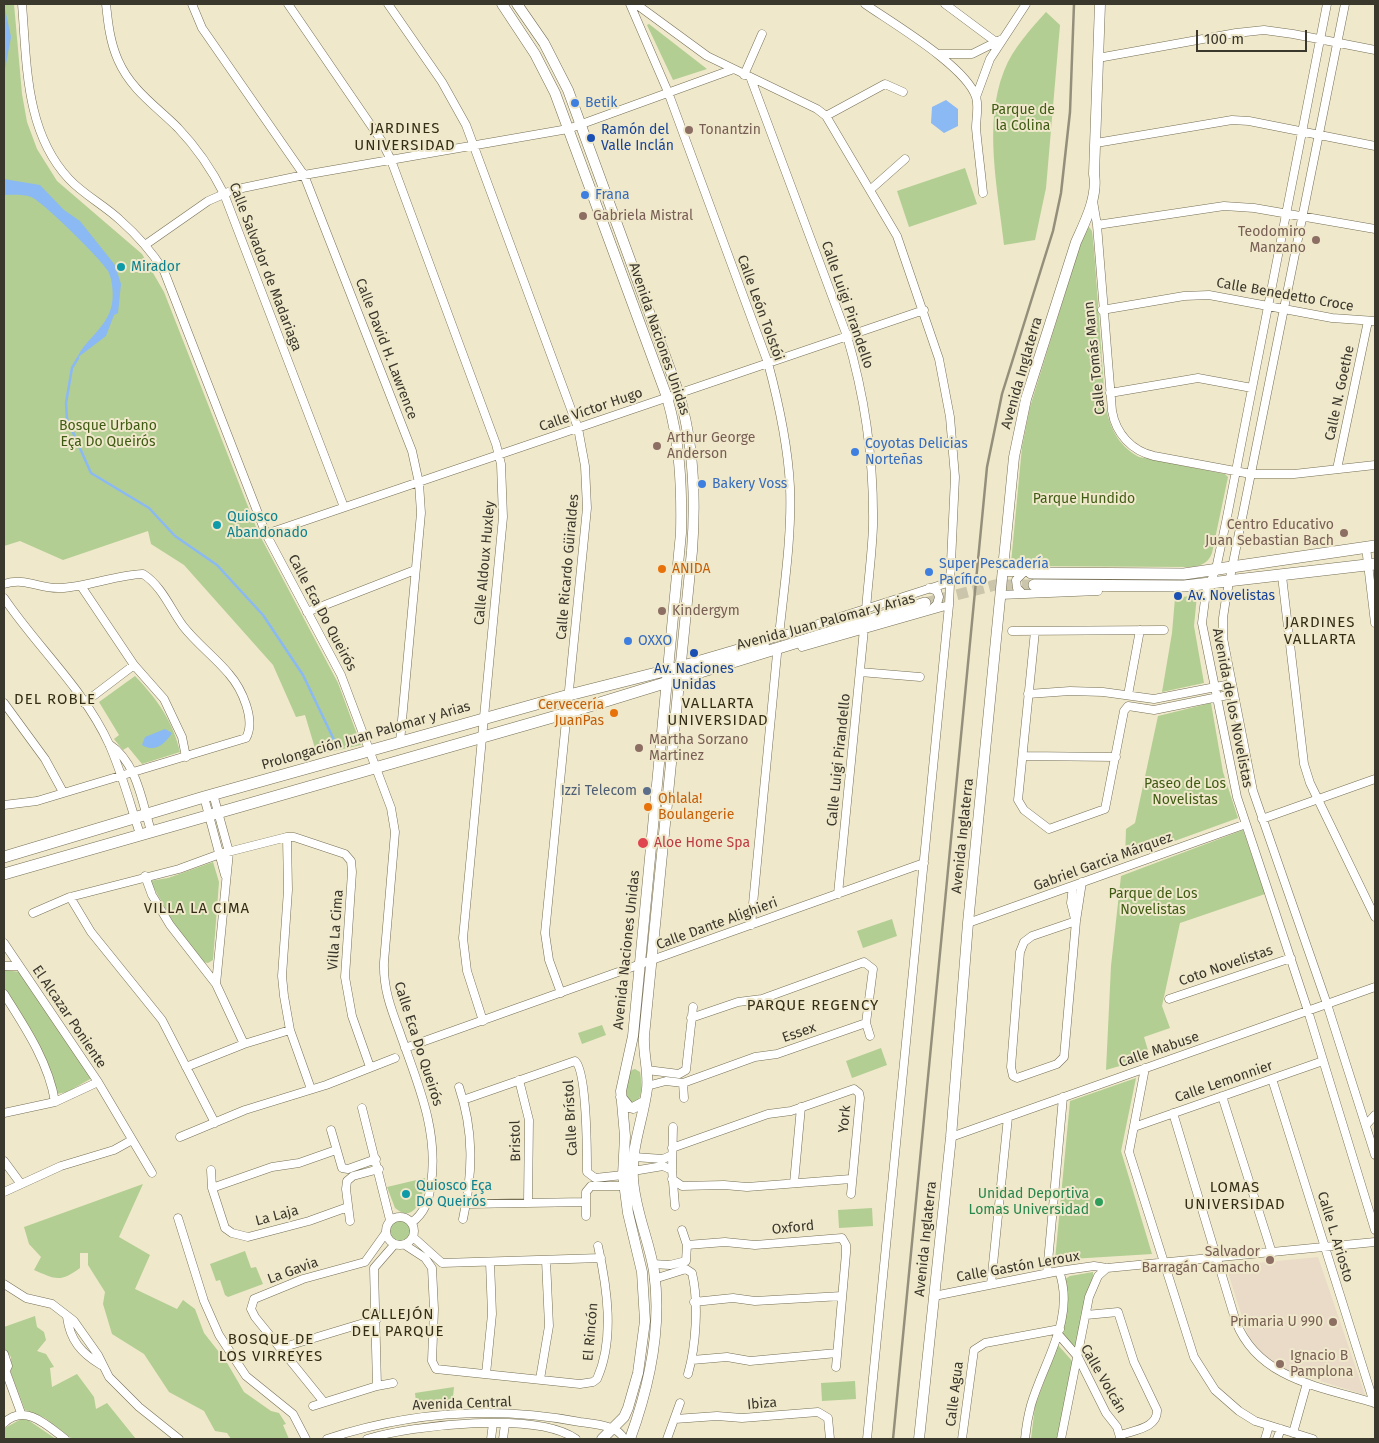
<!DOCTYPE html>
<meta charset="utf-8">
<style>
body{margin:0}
#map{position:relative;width:1379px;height:1443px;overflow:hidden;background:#efe8cb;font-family:"Fira Sans",sans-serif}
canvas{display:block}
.frame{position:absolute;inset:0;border:5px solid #3a372c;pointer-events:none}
.scale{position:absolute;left:1196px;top:30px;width:111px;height:22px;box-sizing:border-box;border:2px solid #3a372c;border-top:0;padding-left:6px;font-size:15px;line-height:18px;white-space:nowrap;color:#3a372c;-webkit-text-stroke:4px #efe8cb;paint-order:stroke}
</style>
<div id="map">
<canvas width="1379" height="1443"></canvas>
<div class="frame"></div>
<div class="scale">100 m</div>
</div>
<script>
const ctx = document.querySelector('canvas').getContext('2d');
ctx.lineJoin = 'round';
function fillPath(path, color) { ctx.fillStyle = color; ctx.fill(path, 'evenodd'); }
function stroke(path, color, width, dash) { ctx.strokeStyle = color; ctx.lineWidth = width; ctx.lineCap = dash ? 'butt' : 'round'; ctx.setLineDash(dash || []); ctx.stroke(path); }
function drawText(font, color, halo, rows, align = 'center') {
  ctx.font = font + ' "Fira Sans",sans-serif'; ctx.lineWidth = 4; ctx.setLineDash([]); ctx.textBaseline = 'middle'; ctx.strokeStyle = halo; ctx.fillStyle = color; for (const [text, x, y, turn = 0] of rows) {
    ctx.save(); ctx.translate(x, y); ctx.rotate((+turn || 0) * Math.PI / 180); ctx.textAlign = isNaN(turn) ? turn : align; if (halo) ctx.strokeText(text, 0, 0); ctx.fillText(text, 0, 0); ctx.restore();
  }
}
const education = new Path2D(`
 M1318 1257 1365 1395 1285 1370 1261 1353 1249 1339 1226 1266Z`);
const green = new Path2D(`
 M4 4H14L22 94 27 122 37 149 57 181 142 254 164 292 258 532 338 683 361 745 317 755 305 715 296 717 273 665 184 565 151 544 148 531 63 560 20 541 4 546Z
 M1046 12 1060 25 1046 188 1035 240 1004 245C998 190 983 124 1004 71 1013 48 1030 30 1046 12Z
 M649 24 707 69 673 80 647 25Z
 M965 168 977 204 909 227 897 191Z
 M1089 227 1092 231 1094 249 1105 402C1109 426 1117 445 1139 457L1225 474 1228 477 1212 553C1208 564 1200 566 1190 567L1015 566 1011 563 1022 447 1030 407 1085 229Z
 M1197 595 1194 626 1204 683 1162 692 1172 633 1175 598Z
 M135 676C157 699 173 721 180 752L142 764 128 747 123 750 114 739 119 735 99 702Z
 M1211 703 1223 772 1238 818 1125 859 1126 829 1135 823 1158 716Z
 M1243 830 1265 894 1180 923 1162 1006 1170 1028 1144 1037 1150 1057 1106 1070 1111 966 1121 876Z
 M213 862 219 882 213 960 208 963 202 962 179 933 150 881 168 878Z
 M892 919 897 936 863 948 857 931Z
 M4 970 20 972 92 1078 67 1092 57 1094 47 1064 4 991Z
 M602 1025 606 1035 582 1044 578 1033Z
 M881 1048 887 1065 852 1078 846 1061Z
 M635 1069 640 1072C642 1083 643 1097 635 1105L625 1101 629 1071Z
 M1136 1078 1121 1151 1152 1254 1055 1260 1070 1101Z
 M425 1178C424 1193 416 1226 395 1208L387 1187Z
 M143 1184 119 1237 150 1255 135 1289 177 1309 183 1300 195 1309 204 1333 226 1361 244 1392 271 1411 279 1413 286 1424 283 1425 289 1439H231L227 1433 215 1431 204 1411 169 1392 144 1354 112 1334 103 1304 105 1292 88 1265V1253H80V1268C60 1283 55 1279 34 1270L41 1257 29 1244 24 1227Z
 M872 1208 873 1226 839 1228 838 1210Z
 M389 1232a11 11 0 1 1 22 0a11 11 0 1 1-22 0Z
 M245 1251 251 1268 256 1267 263 1284 228 1297 225 1295 220 1280 216 1281 210 1264Z
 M1093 1272V1276L1075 1348 1062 1333 1068 1304 1065 1279 1070 1276Z
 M35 1316 37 1327 44 1332 46 1340 37 1351 46 1354 54 1367 50 1368 52 1387 77 1374 94 1397 96 1409 107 1403 136 1439H72L45 1418 25 1410 11 1373V1357L4 1349V1327Z
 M1058 1345 1073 1362 1058 1439H1031L1035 1406Z
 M855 1381 856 1399 822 1401 821 1383Z
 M454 1387 452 1407 417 1410 415 1393Z
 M21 1419 28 1420 56 1439H4L5 1428Z`);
const water = new Path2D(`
 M4 4 11 37 4 75Z
 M946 100 958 109V126L944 133 931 123 932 107Z
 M4 179 40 185 64 210 80 221 115 265 121 284 118 313 114 315 106 336 77 358C85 340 105 329 111 308 114 299 113 280 108 271 102 260 41 200 31 197 23 194 12 195 4 195Z
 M165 729 172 733C165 744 155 753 142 745L145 737Z`);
const stream = new Path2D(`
 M78 358 72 368 66 403 67 419 91 473 149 508 175 536 217 565 263 615 303 675 336 744`);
const secondaryTunnel = new Path2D(`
 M925 603 995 585H1034`);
const minor = new Path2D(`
 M22 4C27 64 25 132 69 179 84 195 104 205 120 220 137 235 152 252 164 271L266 534 341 675 391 808 395 832 384 962C383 988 391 1009 400 1033 417 1082 439 1130 431 1184 429 1200 425 1213 411 1223
 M106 4C108 23 110 42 118 60 131 90 156 106 178 128 197 148 212 170 224 194L344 507
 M192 4 202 28 304 175 412 451 419 483 421 513 400 742
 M288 4 381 140 391 160 496 444 501 464 503 517 463 938 467 971 483 1021
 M388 4 442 82 466 125 578 428 585 466 587 508 545 933 549 960 561 993
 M630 4 668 92 768 363C779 404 788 445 790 487 792 536 784 587 779 636
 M636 4 707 56 817 109 826 116 897 236 939 359 950 417 955 477 949 605 867 1439
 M865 4C892 23 966 66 976 97 979 106 976 119 976 128 978 150 981 172 983 193
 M945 4 996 42
 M1327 4 1226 522 1216 569 1206 592 1202 623 1237 797 1308 1011 1375 1230
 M1345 4 1226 598 1223 618V638L1253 791 1327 1004 1375 1155
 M938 54H972L1000 40
 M1098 58 1236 33 1264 30 1293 34 1375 50
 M744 75 762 34
 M751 79 847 336C865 397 874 462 873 526 872 554 868 582 866 610
 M976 97 990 59 1026 4
 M826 116 885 84 903 92
 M1096 143 1232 120 1249 121 1375 146
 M870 190 905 159
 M1093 201 1097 225 1112 411C1116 434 1132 451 1154 456L1251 474H1294L1375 465
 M1097 225 1224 206 1254 208 1375 229
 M145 245 208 201 233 190 304 175 568 129 731 70
 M1102 310 1184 296 1209 295 1332 318 1375 321
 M1110 393 1198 378 1252 388
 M1337 469 1368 321
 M266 534 924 310
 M1366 547 1375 623
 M1002 572H1036
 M1282 576 1304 764 1310 783 1375 917
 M4 584C26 577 39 589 60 588 88 587 115 575 143 574 162 586 171 610 183 626 197 644 215 657 229 674 242 689 256 720 246 738L37 801 4 805
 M81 586 134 665 164 699 182 737 186 757
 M929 588 937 591 939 597 937 604 932 609
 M1022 593 1017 588 1016 580 1024 572
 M1000 595 1098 591
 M4 598C37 647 84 689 109 744 122 773 130 804 140 834
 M307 612 415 570
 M1012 631 1164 630
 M1035 631 1018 800 1024 810 1049 829 1105 809 1124 711 1128 706 1154 710 1233 694
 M752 645 950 582
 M802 647 949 605
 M860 672 920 677
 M1028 694 1070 691 1103 692 1154 699 1231 684
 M1128 695 1140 630
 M4 703 45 759 63 792
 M84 703 134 665
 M109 744C137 762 142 802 151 831
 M1023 756 1116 757
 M213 794 229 852 216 984
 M204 797 225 875
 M1262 819 1375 779
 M287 837 288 890 282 976 284 996 290 1030 311 1089
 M145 876 152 895 170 925 216 984 244 1044
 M1073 886 1071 903 1075 919
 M838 894 864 629
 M70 897 91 932 162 1020 215 1123
 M33 913 70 897 179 869 220 854 287 837H294L345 854 351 861 352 872 345 977 352 1016 370 1067
 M1076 921 1032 936 1024 942 1020 952 1011 1067 1013 1076 1017 1078 1057 1064 1064 1057 1076 921 1082 882
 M968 923 1246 824
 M751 925 777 654
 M4 943 98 1082 152 1173
 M4 966H19
 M4 994C25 1027 49 1063 55 1102
 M1169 999 1291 958
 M691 1018 738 1002 762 999 864 962 873 969 866 1023 870 1036
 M405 1048 924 863
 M186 1067 244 1044 290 1030
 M1145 1068 1129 1152 1194 1357 1215 1390 1239 1411 1255 1421 1313 1439
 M647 1070 679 1074 686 1070 693 1007
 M1272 1079 1374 1403
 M519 1080 529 1120 528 1203
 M683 1083 684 1098
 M647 1086 666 1081 683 1083 755 1057 777 1054 866 1023
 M459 1087C474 1131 473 1173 463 1219
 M1222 1096 1272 1253
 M463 1100 575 1061C587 1070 587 1154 587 1172L595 1178 623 1175
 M362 1108 390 1220
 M4 1113 55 1102 98 1082
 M1173 1113 1236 1322C1259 1380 1322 1387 1375 1403
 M1366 1125 1375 1115
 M673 1127 672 1170 675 1206
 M1134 1127 1323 1061
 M331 1130 342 1168 348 1169 376 1159
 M180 1137 245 1110 326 1085 395 1058
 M951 1137 1375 987
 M672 1148 768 1114 791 1111 854 1089 859 1093 860 1098 851 1194
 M634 1157 663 1159 672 1155
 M4 1161 21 1184
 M211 1170 212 1188 225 1228 232 1233 248 1237 309 1221 348 1207
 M633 1171 663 1166 672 1170
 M672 1179 682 1186 724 1185 747 1187 851 1179
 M794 1183 801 1107
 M212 1188 272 1167 299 1163 336 1150
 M4 1192 61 1166 114 1150 132 1140
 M466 1204 586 1202
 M586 1216V1192L591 1186H629
 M386 1231a14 14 0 1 1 28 0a14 14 0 1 1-28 0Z
 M178 1218 204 1301 219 1335 246 1376 293 1414 306 1439
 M350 1221 346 1189 347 1181 353 1176 379 1169
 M413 1237 442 1263 601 1258
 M405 1245 425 1258 432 1268 434 1309 432 1361 436 1369 580 1384 593 1382 597 1379C615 1339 607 1287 598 1246
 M687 1245 725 1242 755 1245 842 1238 846 1245V1253L836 1367
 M652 1264 670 1265 686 1261 687 1245 682 1230
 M1047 1273 1063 1097
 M654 1279 686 1269 692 1273C699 1302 696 1346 688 1374
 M4 1284 26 1298 52 1304 74 1321 98 1355 109 1377 139 1407 179 1439
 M991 1284 1008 1117
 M934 1296 1059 1271 1094 1266 1107 1268 1375 1242
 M694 1302 733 1298 755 1301 842 1296
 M1086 1315 1118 1312 1134 1362 1157 1410C1158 1428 1134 1430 1121 1435
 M67 1317C70 1340 81 1353 101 1365
 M1058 1334 1078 1357 1106 1413 1117 1427 1120 1437
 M281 1348 377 1319
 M4 1354 8 1366 4 1374
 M692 1360 727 1357 750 1361 837 1353
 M6 1372 21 1413
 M486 1374 492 1314 490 1262
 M540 1379 549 1326 546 1260
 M377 1386 374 1268 394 1245
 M323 1401 255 1317 251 1309 254 1299 303 1279 365 1262 385 1234
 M313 1406 377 1386 393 1383
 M675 1419 717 1416 742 1418 818 1412 828 1418 830 1439
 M4 1423C25 1403 47 1425 65 1439
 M1293 1433 1307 1383
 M327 1439C409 1412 495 1406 580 1422 594 1424 618 1425 624 1439
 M367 1439C413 1425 536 1411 576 1439
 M491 1439 493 1423
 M503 1439 505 1424
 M667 1439 680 1403
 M962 1439 974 1350 985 1343 1060 1329
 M1025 1439C1026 1428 1028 1416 1031 1405 1044 1361 1076 1318 1059 1271
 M1061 1439 1089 1297 1098 1276 1107 1268
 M1265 1439 1269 1426
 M1277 1439 1281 1429`);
const tertiary = new Path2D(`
 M502 4 535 54 555 93 667 397C680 442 682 487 681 533L633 1036 621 1091 625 1136 623 1175 628 1213 642 1272 645 1321 638 1373 628 1408 624 1417 602 1439
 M517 4 544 43 568 90 679 394C694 445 696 497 692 551L644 1036C643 1054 649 1071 647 1089 643 1120 631 1146 633 1179 635 1211 649 1240 654 1271 662 1327 649 1387 630 1439
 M621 1097 629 1107 633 1108 644 1102
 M919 1439 951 1137 968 923 1014 457 1026 399 1076 242C1085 222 1098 197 1094 174L1100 4`);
const secondary = new Path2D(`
 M1031 573 1184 574 1375 546
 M1034 585 1184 586 1375 564
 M4 857 204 797 569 695 680 667 738 650 764 647
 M4 874 567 713 925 603`);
const rail = new Path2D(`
 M893 1439 987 467 1002 394 1053 231 1061 193 1070 112 1074 4`);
const markers = [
 [575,103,5,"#3f7fe0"],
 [689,130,5,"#8d6e63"],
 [591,138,5,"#1a4fb4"],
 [585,195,5,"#3f7fe0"],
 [583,216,5,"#8d6e63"],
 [1316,240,5,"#8d6e63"],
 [121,267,5,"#0f9aa8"],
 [657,446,5,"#8d6e63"],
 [855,452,5,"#3f7fe0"],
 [702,484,5,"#3f7fe0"],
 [217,525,5,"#0f9aa8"],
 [1344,533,5,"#8d6e63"],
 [662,569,5,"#e8710a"],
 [929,572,5,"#3f7fe0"],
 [1178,596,5,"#1a4fb4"],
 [662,611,5,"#8d6e63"],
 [628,641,5,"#3f7fe0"],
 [694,653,5,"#1a4fb4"],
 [614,713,5,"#e8710a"],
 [639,748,5,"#8d6e63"],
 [647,791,5,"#5c6f8a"],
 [648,807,5,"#e8710a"],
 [643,843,6,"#e0444e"],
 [406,1194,5,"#0f9aa8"],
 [1099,1202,5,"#2e9e5b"],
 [1270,1260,5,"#8d6e63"],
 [1333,1322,5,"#8d6e63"],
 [1280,1364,5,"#8d6e63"]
];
const shopNames = [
 ["Betik",585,103],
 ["Frana",595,195],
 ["Coyotas Delicias",865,444],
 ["Norteñas",865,460],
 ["Bakery Voss",712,484],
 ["Super Pescadería",939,564],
 ["Pacífico",939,580],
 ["OXXO",638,641]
];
const parkNames = [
 ["Parque de",1023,110],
 ["la Colina",1023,126],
 ["Bosque Urbano",108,426],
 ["Eça Do Queirós",108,442],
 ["Parque Hundido",1084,499],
 ["Paseo de Los",1185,784],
 ["Novelistas",1185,800],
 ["Parque de Los",1153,894],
 ["Novelistas",1153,910]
];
const transitNames = [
 ["Ramón del",601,130],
 ["Valle Inclán",601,146],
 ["Av. Novelistas",1188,596],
 ["Av. Naciones",694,669,"center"],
 ["Unidas",694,685,"center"]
];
const educationNames = [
 ["Tonantzin",699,130],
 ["Gabriela Mistral",593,216],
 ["Teodomiro",1306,232,"right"],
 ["Manzano",1306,248,"right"],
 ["Arthur George",667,438],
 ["Anderson",667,454],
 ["Centro Educativo",1334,525,"right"],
 ["Juan Sebastian Bach",1334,541,"right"],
 ["Kindergym",672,611],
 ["Martha Sorzano",649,740],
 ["Martinez",649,756],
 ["Salvador",1260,1252,"right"],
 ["Barragán Camacho",1260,1268,"right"],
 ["Primaria U 990",1323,1322,"right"],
 ["Ignacio B",1290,1356],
 ["Pamplona",1290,1372]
];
const cultureNames = [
 ["Mirador",131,267],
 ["Quiosco",227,517],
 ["Abandonado",227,533],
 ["Quiosco Eça",416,1186],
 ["Do Queirós",416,1202]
];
const streetNames = [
 ["Calle Salvador de Madariaga",265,267,69],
 ["Calle Benedetto Croce",1285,295,10],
 ["Calle Luigi Pirandello",847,305,71],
 ["Calle León Tolstói",760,308,70],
 ["Avenida Naciones Unidas",659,339,71],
 ["Calle David H. Lawrence",386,349,69],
 ["Calle Tomás Mann",1095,358,-96],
 ["Avenida Inglaterra",1022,373,-74],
 ["Calle N. Goethe",1340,393,-78],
 ["Calle Víctor Hugo",591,410,-19],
 ["Calle Aldoux Huxley",485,563,-85],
 ["Calle Ricardo Güiraldes",568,567,-85],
 ["Calle Eca Do Queirós",322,613,62],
 ["Avenida Juan Palomar y Arias",826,622,-15],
 ["Avenida de los Novelistas",1232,708,79],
 ["Prolongación Juan Palomar y Arias",366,736,-16],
 ["Calle Luigi Pirandello",839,760,-84],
 ["Avenida Inglaterra",963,836,-84],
 ["Gabriel Garcia Márquez",1103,862,-20],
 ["Calle Dante Alighieri",717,924,-20],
 ["Villa La Cima",336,930,-86],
 ["Avenida Naciones Unidas",627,950,-84],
 ["Coto Novelistas",1226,966,-19],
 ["El Alcazar Poniente",69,1017,56],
 ["Essex",799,1033,-19],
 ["Calle Eca Do Queirós",418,1044,72],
 ["Calle Mabuse",1159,1050,-19],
 ["Calle Lemonnier",1224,1082,-19],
 ["Calle Brístol",571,1118,-93],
 ["York",845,1119,-84],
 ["Bristol",516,1141,-91],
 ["La Laja",277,1216,-15],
 ["Oxford",793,1228,-6],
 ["Calle L. Ariosto",1335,1237,73],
 ["Avenida Inglaterra",926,1239,-84],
 ["Calle Gastón Leroux",1018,1267,-10],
 ["La Gavia",293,1271,-20],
 ["El Rincón",591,1332,-85],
 ["Calle Volcán",1103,1379,60],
 ["Calle Agua",955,1394,-83],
 ["Avenida Central",462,1404,-2],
 ["Ibiza",762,1404,-5]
];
const foodNames = [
 ["ANIDA",672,569],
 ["Cervecería",604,705,"right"],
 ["JuanPas",604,721,"right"],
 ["Ohlala!",658,799],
 ["Boulangerie",658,815]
];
const serviceNames = [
 ["Izzi Telecom",637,791]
];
const healthNames = [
 ["Aloe Home Spa",654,843]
];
const leisureNames = [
 ["Unidad Deportiva",1089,1194],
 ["Lomas Universidad",1089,1210]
];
const neighbourhoodNames = [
 ["JARDINES",405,129],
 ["UNIVERSIDAD",405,146],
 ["JARDINES",1320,623],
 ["VALLARTA",1320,640],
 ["DEL ROBLE",55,700],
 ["VALLARTA",718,704],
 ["UNIVERSIDAD",718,721],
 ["VILLA LA CIMA",197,909],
 ["PARQUE REGENCY",813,1006],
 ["LOMAS",1235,1188],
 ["UNIVERSIDAD",1235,1205],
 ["CALLEJÓN",398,1315],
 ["DEL PARQUE",398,1332],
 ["BOSQUE DE",271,1340],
 ["LOS VIRREYES",271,1357]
];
fillPath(education, '#eadbc8');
fillPath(green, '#b2ce92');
fillPath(water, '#8bb9f4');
stroke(stream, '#8bb9f4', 2.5);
stroke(secondaryTunnel, '#cbc5ab', 11, [11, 5.5]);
stroke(minor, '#766f55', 9);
stroke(tertiary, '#766f55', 11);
stroke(secondary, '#766f55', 12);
stroke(minor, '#fff', 8);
stroke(tertiary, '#fff', 10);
stroke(secondary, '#fff', 11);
stroke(rail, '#948f7b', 2.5);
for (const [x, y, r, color] of markers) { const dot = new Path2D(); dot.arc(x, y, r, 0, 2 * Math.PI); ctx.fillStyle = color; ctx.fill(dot); stroke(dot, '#efe8cb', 2); }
drawText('14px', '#366cbe', '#efe8cb', shopNames, 'left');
drawText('14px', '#3f5b13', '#efe8cb', parkNames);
drawText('14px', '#164399', '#efe8cb', transitNames, 'left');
drawText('14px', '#785e54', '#efe8cb', educationNames, 'left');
drawText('14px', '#0d838f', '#efe8cb', cultureNames, 'left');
drawText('14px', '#3a372c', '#efe8cb', streetNames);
drawText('14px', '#c56008', '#efe8cb', foodNames, 'left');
drawText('14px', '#4e5e75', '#efe8cb', serviceNames, 'right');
drawText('14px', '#be3a42', '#efe8cb', healthNames, 'left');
drawText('14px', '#27864d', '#efe8cb', leisureNames, 'right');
ctx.letterSpacing = '1px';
drawText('15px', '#352e17', '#efe8cb', neighbourhoodNames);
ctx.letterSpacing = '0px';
</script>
